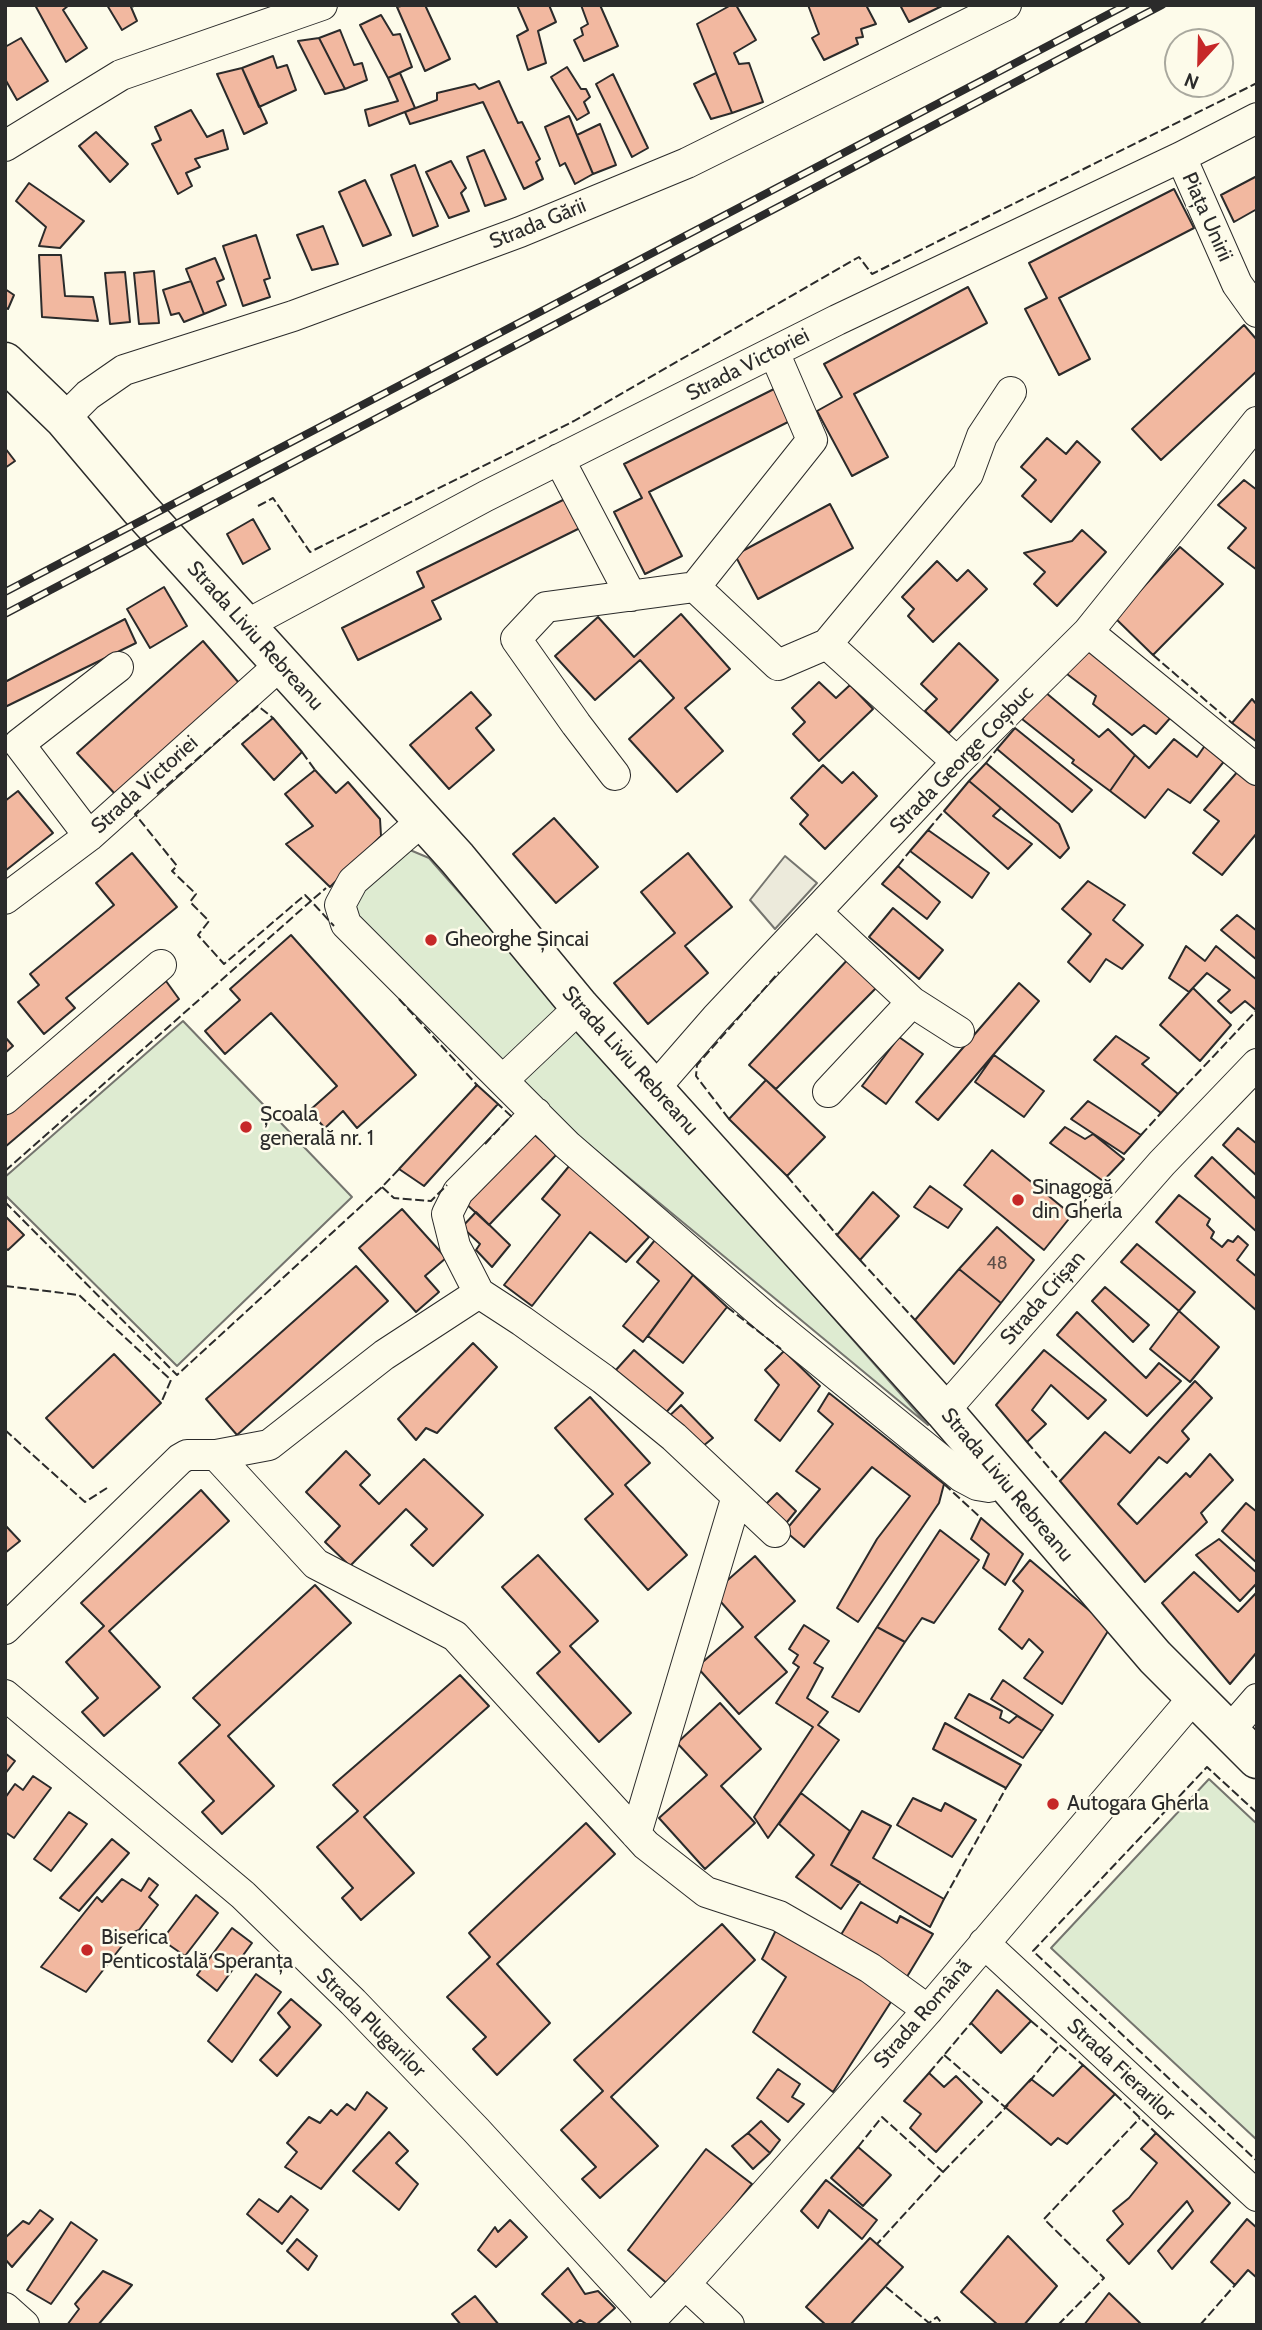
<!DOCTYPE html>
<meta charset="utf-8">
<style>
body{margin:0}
#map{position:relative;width:1262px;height:2330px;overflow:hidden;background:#fdfbea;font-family:Cabin,sans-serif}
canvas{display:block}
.frame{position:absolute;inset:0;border:7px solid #2b2b2b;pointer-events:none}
.north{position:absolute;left:1164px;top:28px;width:70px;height:70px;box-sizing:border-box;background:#fdfbea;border:2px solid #a9a89e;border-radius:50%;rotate:202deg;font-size:19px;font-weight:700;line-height:28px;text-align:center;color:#2b2b2b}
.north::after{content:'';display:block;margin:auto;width:24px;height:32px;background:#c62828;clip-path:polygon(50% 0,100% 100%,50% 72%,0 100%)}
</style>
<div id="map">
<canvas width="1262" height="2330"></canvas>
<div class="frame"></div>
<div class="north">N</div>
</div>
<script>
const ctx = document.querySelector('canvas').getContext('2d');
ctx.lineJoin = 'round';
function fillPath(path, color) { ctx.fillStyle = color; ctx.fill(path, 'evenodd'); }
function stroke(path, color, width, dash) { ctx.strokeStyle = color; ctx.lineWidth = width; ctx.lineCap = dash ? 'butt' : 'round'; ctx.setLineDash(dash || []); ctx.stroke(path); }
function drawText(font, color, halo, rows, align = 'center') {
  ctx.font = font + ' Cabin,sans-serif'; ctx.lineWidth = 5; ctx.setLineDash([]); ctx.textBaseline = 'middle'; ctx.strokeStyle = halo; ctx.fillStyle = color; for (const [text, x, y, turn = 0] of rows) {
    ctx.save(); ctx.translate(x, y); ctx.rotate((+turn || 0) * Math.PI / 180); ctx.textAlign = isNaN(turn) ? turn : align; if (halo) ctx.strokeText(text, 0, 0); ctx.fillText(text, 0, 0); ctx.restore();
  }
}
const green = new Path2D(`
 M410 850 429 858 928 1425 582 1139 356 919 355 897Z
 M183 1021 352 1197 177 1366 5 1195V1177Z
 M1209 1779 1257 1824V2140L1051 1948Z`);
const parking = new Path2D(`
 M785 856 817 883 775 929 750 900Z`);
const building = new Path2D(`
 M35 5H69L63 10 87 48 66 62Z
 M107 5H137L131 7 137 21 122 30Z
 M405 5H425L450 59 425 71 397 7Z
 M517 5H549L556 22 538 31 546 63 528 70 517 36 528 30Z
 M581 5H600L618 46 584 61 574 40 583 35 581 28 588 24Z
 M731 5H736L756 40 734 53 739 64 749 63 763 102 732 113 697 24Z
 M808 5H866L876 24 861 29 863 37 856 38 858 44 824 60 812 38 819 34Z
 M900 5H944L909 22Z
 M381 15 393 35 400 34 412 67 388 78 360 25Z
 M340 30 354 65 362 63 367 80 345 89 319 38Z
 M21 38 48 81 17 100 5 79V47Z
 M319 38 345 89 325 94 298 41Z
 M273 56 277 68 287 65 296 90 259 107 242 68Z
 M567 67 581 89H586L590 97 584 102 589 113 577 120 551 77Z
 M242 68 267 123 244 134 217 74Z
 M400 73 415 108 369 126 365 110 398 101 388 78Z
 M716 73 732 113 711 119 694 84Z
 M613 74 648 148 632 157 596 84Z
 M499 81 518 123 522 122 540 159 536 162 543 179 524 189 483 102 410 124 405 112 437 100V93L475 84 479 89Z
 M191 110 207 137 223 130 228 149 195 159 200 167 186 173 192 186 178 194 152 144 161 140 155 127Z
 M569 116 593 174 575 184 565 163 560 166 545 127Z
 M600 124 616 165 593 174 577 135Z
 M96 132 128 164 110 182 79 146Z
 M484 150 506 199 485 206 467 157Z
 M451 161 466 188 461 193 469 211 449 218 426 172Z
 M415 165 438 226 413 236 391 175Z
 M1257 176V209L1234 222 1221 195Z
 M365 180 391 235 363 246 339 192Z
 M29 183 84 221 60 248 39 246 46 227 16 201Z
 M1174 189 1194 228 1059 298 1090 359 1059 375 1025 309 1047 298 1029 263Z
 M323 226 338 264 312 270 297 235Z
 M256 235 270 278 264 280 270 297 243 306 223 246Z
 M39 255H61L65 296 93 297 98 321 42 317Z
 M215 258 224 279 217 282 226 305 204 314 186 269Z
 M154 271 159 323 139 324 134 273Z
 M125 272 130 322 110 324 105 273Z
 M191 281 204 314 184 322 179 313 171 315 163 290Z
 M968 287 987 323 854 394 888 457 852 476 817 411 842 397 824 364Z
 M5 289 14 295 8 309 5 307Z
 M1244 325 1257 340V371L1161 460 1132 429Z
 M776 388 792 420 649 492 682 556 645 574 614 512 642 498 624 464Z
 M1047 438 1066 454 1077 441 1100 462 1051 522 1022 496 1036 480 1021 467Z
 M5 448 15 461 5 468Z
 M1244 480 1257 490V570L1228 548 1246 528 1218 505Z
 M565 499 580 528 432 601 441 619 358 660 342 628 424 587 417 572Z
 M830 504 853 548 758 599 735 555Z
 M253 519 270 549 243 564 227 534Z
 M1082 530 1106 552 1057 606 1034 584 1045 572 1024 553 1072 541Z
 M1180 547 1223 584 1153 655 1115 618Z
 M937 561 957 581 968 570 987 589 933 642 908 616 914 609 902 597Z
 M164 587 187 626 150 648 127 609Z
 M681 614 730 669 685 708 723 751 677 792 629 739 674 698 640 660 595 700 555 656 598 617 634 657Z
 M125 619 136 643 5 707V682Z
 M203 641 239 683 115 794 77 753Z
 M959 643 998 680 949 733 925 711 937 699 921 684Z
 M1086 647 1172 716 1156 734 1144 725 1132 735 1093 704 1096 696 1063 671Z
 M819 682 836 698 850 685 873 709 819 761 793 734 805 722 792 708Z
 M471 692 491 715 476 728 494 750 449 789 410 745Z
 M1045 692 1099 737 1108 729 1135 755 1110 791 1072 763 1074 760 1022 719Z
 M1252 699 1257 705V742L1232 723Z
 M273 718 302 752 274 780 242 744Z
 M1015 728 1092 790 1072 812 997 749Z
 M1174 739 1197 757 1206 744 1226 759 1190 803 1168 789 1145 818 1110 791 1135 755 1149 768Z
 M986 763 1059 824 1069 848 1060 858 969 781Z
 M823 765 842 783 853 772 877 796 825 849 800 824 808 815 791 798Z
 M315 770 336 793 348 782 380 819 381 836 330 887 286 844 313 826 285 794Z
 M1239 770 1257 784V833L1222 875 1193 853 1219 821 1204 810Z
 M969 781 1001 808 993 816 1032 844 1008 869 944 811Z
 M18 791 53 833 5 871V801Z
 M554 818 598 867 556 903 513 854Z
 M928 830 989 873 972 898 910 851Z
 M132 853 177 907 66 998 75 1008 44 1034 18 1002 39 985 30 974 114 905 96 883Z
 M688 853 732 907 685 946 708 973 648 1024 614 983 675 933 641 892Z
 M898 866 940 902 927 919 882 884Z
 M1088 881 1125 905 1113 920 1143 945 1122 969 1106 959 1090 982 1068 962 1091 934 1062 909Z
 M893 908 943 950 919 979 869 937Z
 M1237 915 1257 931V960L1221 930Z
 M291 935 416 1075 357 1128 343 1111 325 1128 309 1111 337 1086 271 1013 225 1054 205 1031 240 1000 230 989Z
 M1186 946 1205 961 1216 946 1257 980V1011L1245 1001 1231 1013 1218 1001 1230 990 1207 973 1189 992 1169 978Z
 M851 956 880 984 776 1089 749 1065Z
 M166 981 179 999 5 1147V1116Z
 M1019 983 1039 1001 938 1120 916 1102Z
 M1193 988 1231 1025 1200 1061 1160 1025Z
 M1116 1036 1149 1058 1142 1064 1178 1094 1161 1113 1094 1060Z
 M5 1037 13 1046 5 1053Z
 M899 1037 923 1054 886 1104 862 1086Z
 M994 1055 1044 1091 1024 1117 975 1082Z
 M766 1080 825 1137 787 1176 729 1119Z
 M477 1085 498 1104 424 1186 399 1169Z
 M1088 1101 1141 1135 1124 1154 1071 1119Z
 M1065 1127 1085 1139 1093 1134 1124 1159 1103 1181 1050 1143Z
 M1238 1128 1257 1144V1176L1223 1145Z
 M530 1131 557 1154 489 1225 462 1200Z
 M992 1150 1072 1215 1044 1250 964 1185Z
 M1212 1157 1257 1200V1232L1195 1176Z
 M570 1165 649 1237 626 1262 590 1232 532 1306 504 1285 560 1215 542 1199Z
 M930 1186 962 1209 948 1228 914 1207Z
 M873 1192 899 1216 860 1260 837 1235Z
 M1179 1195 1210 1219 1207 1225 1214 1232 1211 1238 1222 1247 1228 1240 1233 1242 1238 1236 1248 1245 1237 1260 1257 1277V1311L1156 1222Z
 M402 1209 446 1258 425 1276 439 1292 416 1312 359 1248Z
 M476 1212 510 1245 492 1267 476 1250 480 1244 462 1227Z
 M5 1216 24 1235 8 1250 5 1248Z
 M997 1227 1034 1260 1001 1303 959 1269Z
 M655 1240 693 1275 643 1342 623 1326 659 1281 637 1262Z
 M1137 1244 1195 1292 1179 1311 1121 1262Z
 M356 1266 388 1301 237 1435 206 1399Z
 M959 1269 1001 1303 954 1364 915 1320Z
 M693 1275 727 1307 683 1363 648 1336Z
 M1105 1287 1149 1325 1133 1342 1092 1301Z
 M1179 1311 1219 1347 1190 1382 1150 1349Z
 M1077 1312 1146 1378 1159 1363 1181 1381 1147 1416 1057 1335Z
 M473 1343 497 1367 437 1433 426 1428 416 1440 398 1419Z
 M634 1350 683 1393 663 1416 615 1371Z
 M1044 1350 1106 1400 1088 1419 1051 1385 1032 1410 1046 1424 1027 1442 996 1405Z
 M784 1351 820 1386 780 1441 755 1420 779 1385 765 1370Z
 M114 1354 161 1403 93 1468 46 1418Z
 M1195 1381 1212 1398 1182 1431 1189 1439 1167 1463 1159 1457 1118 1504 1137 1524 1186 1473 1190 1477 1210 1454 1233 1480 1201 1513 1207 1522 1145 1582 1060 1481 1105 1432 1130 1453Z
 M829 1393 944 1484 939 1503 858 1622 837 1608 877 1539 910 1496 872 1467 804 1547 785 1531 820 1489 796 1471 833 1424 818 1411Z
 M590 1397 650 1463 625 1485 687 1555 648 1590 585 1519 613 1494 555 1428Z
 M681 1405 713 1438 698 1450 666 1419Z
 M346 1451 370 1475 360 1485 379 1504 424 1459 483 1515 433 1566 411 1545 427 1529 406 1509 350 1566 325 1542 340 1526 306 1492Z
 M201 1490 229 1521 109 1631 160 1687 104 1736 82 1712 98 1698 66 1662 104 1626 81 1603Z
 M777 1493 796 1511 783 1527 761 1509Z
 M1246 1503 1257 1512V1563L1222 1531Z
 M981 1518 1023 1554 1005 1585 983 1568 989 1554 971 1539Z
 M5 1525 20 1541 5 1553Z
 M940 1530 979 1560 934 1623 922 1618 905 1642 877 1627Z
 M1219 1539 1257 1573V1583L1240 1601 1196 1555Z
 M538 1555 598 1621 570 1646 631 1713 599 1742 537 1673 560 1652 502 1587Z
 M755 1556 795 1601 755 1637 787 1672 739 1714 697 1667 743 1627 713 1593Z
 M1030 1560 1110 1628 1062 1704 1024 1678 1043 1652 1029 1639 1022 1649 999 1629 1023 1591 1013 1581Z
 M1194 1572 1238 1612 1257 1592V1652L1230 1684 1162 1603Z
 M315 1585 351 1623 228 1736 274 1786 222 1834 202 1812 214 1801 179 1763 220 1725 193 1698Z
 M804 1625 829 1641 814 1663 823 1668 807 1698 828 1712 818 1725 839 1740 768 1838 754 1817 813 1727 776 1703 799 1667 793 1663 798 1655 789 1649Z
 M877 1627 905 1642 859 1712 832 1697Z
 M460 1675 489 1706 364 1817 414 1873 361 1920 342 1898 353 1888 317 1847 358 1811 333 1785Z
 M1003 1680 1053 1715 1042 1731 991 1699Z
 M969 1694 1002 1711 1000 1718 1009 1723 1017 1716 1042 1731 1023 1758 955 1718Z
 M720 1703 761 1749 721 1786 755 1823 705 1869 659 1818 707 1775 677 1743Z
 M945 1723 1021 1765 1006 1788 933 1749Z
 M5 1753 15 1761 5 1774Z
 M33 1776 51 1788 14 1838 5 1832V1798L15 1784 23 1790Z
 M801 1793 850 1831 831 1865 860 1882 841 1909 796 1877 814 1855 779 1824Z
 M913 1798 941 1811 945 1803 976 1820 952 1857 897 1825Z
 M862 1811 891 1826 873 1858 944 1899 930 1927 831 1865Z
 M69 1812 87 1824 51 1871 34 1859Z
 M586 1823 615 1854 497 1964 550 2023 497 2075 473 2049 486 2037 447 1997 490 1957 469 1933Z
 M112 1839 129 1853 79 1911 60 1898Z
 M149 1878 158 1885 149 1897 158 1905 139 1930 132 1933 86 1992 41 1967 97 1897 102 1902 122 1879 141 1891Z
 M196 1895 218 1913 185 1956 162 1940Z
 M861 1902 897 1923 900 1916 933 1934 905 1980 839 1938Z
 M722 1924 755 1960 611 2097 658 2146 600 2198 582 2179 596 2167 561 2130 603 2091 574 2060Z
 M232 1928 252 1943 217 1991 197 1975Z
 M777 1928 896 1994 833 2092 753 2032 786 1977 762 1959Z
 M256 1974 281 1992 232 2062 208 2041Z
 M997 1990 1031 2021 1001 2053 971 2023Z
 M291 1999 321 2025 277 2076 260 2060 290 2027 278 2013Z
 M1083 2065 1115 2094 1067 2144 1058 2138 1051 2145 1005 2107 1031 2079 1053 2096Z
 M778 2069 800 2084 792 2097 804 2104 788 2122 757 2098Z
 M929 2073 944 2087 956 2076 982 2102 936 2152 910 2128 921 2114 904 2101Z
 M367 2092 387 2108 321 2189 285 2167 297 2152 287 2143 309 2117 320 2123 331 2110 337 2115 347 2104 355 2110Z
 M761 2121 780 2140 770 2153 748 2133Z
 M389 2132 408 2151 396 2163 418 2184 399 2210 353 2171Z
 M748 2133 770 2153 753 2169 732 2146Z
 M1156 2133 1230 2203 1172 2269 1158 2251 1193 2211 1187 2201 1129 2264 1107 2240 1123 2224 1113 2211 1129 2198 1157 2163 1141 2149Z
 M858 2147 891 2175 863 2206 831 2178Z
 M706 2149 752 2184 670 2286 628 2250Z
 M826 2180 877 2220 862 2239 829 2210 818 2228 801 2211Z
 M291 2196 308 2210 282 2244 247 2214 259 2199 278 2212Z
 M40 2210 53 2219 12 2267 5 2259V2238L23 2221 29 2224Z
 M1247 2219 1257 2228V2278L1248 2270 1235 2285 1211 2262Z
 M510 2220 527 2237 496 2267 478 2250 495 2227 498 2232Z
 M71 2222 97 2240 51 2304 27 2290Z
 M1008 2236 1057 2286 1024 2325H998L961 2292Z
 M870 2238 903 2267 850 2325H826L806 2307Z
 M297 2239 317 2256 308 2270 287 2251Z
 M568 2268 585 2294 598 2291 615 2308 596 2325H588L580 2320 574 2325 542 2294Z
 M103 2271 132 2285 98 2325H67L79 2309 75 2304Z
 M1109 2293 1142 2325H1084Z
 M475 2296 499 2325H461L452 2314Z`);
const minor = new Path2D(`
 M5 146 121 75 322 5
 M1181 157 1237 284 1257 312
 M64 419 88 395 124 370 293 316 520 232 687 163 1006 5
 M559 459 631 596
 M695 587 812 440 774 352
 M246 625 486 496 837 320 1181 157 1257 118
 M1088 632 1257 770
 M827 644 968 474 982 436 1011 392
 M615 775 576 724 516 639 546 607 695 587 778 665 827 644 957 762
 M423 820 353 881 340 905 346 924 567 1145 768 1319 962 1477 977 1485 989 1487 1000 1479
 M89 836 19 744 118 667
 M5 899 89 836 280 665
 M816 912 912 1002 959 1032
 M503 1080 580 1007
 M655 1088 716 1018 957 762 1088 632 1257 422
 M828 1092 912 1002
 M5 1099 161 965
 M536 1113 458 1192 447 1214 455 1246 479 1293 522 1321 603 1379 674 1437 775 1532
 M944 1411 1162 1163 1257 1064
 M216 1455 316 1564 455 1636 646 1845 706 1892 779 1916 870 1968 928 2010
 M5 1629 180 1459 187 1455H216L269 1445 384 1355 479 1293
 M5 1695 243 1895 353 2002 476 2130 651 2321
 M1230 1730 1257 1699
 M636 1834 737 1496
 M984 1943 1257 2196
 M685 2284 729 2325
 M5 2308 24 2325
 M646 2325 685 2284 928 2010 1194 1697`);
const major = new Path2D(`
 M5 362 64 419 140 509 457 858 580 1007 944 1411 1155 1657 1257 1759`);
const rail = new Path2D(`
 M5 592 1126 5
 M5 614 1162 5`);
const fence = new Path2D(`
 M258 506 273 498 310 552 574 421 859 257 872 274 1257 83
 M1153 655 1232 723
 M302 752 315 770
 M986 763 997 749
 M157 794 258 706 273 718
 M139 810 135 814 177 866 172 871 196 894 190 902 209 921 198 935 224 964 305 895 311 901 326 888
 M928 830 944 811
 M898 866 910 851
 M399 999 477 1085 475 1087
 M1178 1094 1256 1011
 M729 1119 696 1076 697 1065 779 972
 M1141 1135 1161 1113
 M485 1144 511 1116 498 1104
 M5 1171 311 901 334 926
 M787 1176 837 1235
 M382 1187 394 1198 431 1201 447 1185
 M5 1202 177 1375 382 1187 401 1167
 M1072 1215 1103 1181
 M860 1260 915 1320
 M5 1286 79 1295 171 1380 161 1403
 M727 1307 781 1349
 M5 1430 85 1502 107 1488
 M1027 1442 1060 1481
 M944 1484 981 1518
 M1257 1813 1207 1767 1033 1951 1257 2161
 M944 1899 1006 1788
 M1031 2021 1083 2065
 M944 2055 1005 2107
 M929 2073 971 2023
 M1029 2082 1058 2047
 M1115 2094 1156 2133
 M858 2147 882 2117 943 2172 877 2244
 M943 2172 1008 2105
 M886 2287 929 2323 937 2317 943 2325
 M955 2325H956
 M1058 2325 1104 2278 1044 2219 1140 2118
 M1200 2325 1235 2285`);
const markers = [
 [431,940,7,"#c62828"],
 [246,1127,7,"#c62828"],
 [1018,1200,7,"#c62828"],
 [1053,1804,7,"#c62828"],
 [87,1950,7,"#c62828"]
];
const numberNames = [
 ["48",997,1264]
];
const streetNames = [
 ["Piața Unirii",1207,217,66],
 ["Strada Gării",538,224,-22],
 ["Strada Victoriei",748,365,-27],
 ["Strada Liviu Rebreanu",255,636,48],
 ["Strada George Coșbuc",962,760,-46],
 ["Strada Victoriei",145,785,-42],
 ["Strada Liviu Rebreanu",630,1061,48],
 ["Strada Crișan",1043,1298,-49],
 ["Strada Liviu Rebreanu",1007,1485,50],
 ["Strada Română",923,2014,-49],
 ["Strada Plugarilor",371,2023,45],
 ["Strada Fierarilor",1121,2070,43]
];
const poiNames = [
 ["Gheorghe Șincai",445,940],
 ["Școala",260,1115],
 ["generală nr. 1",260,1139],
 ["Sinagogă",1032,1188],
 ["din Gherla",1032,1212],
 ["Autogara Gherla",1067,1804],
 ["Biserica",101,1938],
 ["Penticostală Speranța",101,1962]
];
fillPath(green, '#deebd1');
stroke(green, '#74746e', 2);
fillPath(parking, '#eceadb');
stroke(parking, '#74746e', 2);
fillPath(building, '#f2b8a0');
stroke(building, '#2b2b2b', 2);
stroke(minor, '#2b2b2b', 32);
stroke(major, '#2b2b2b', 41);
stroke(minor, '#fdfbea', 30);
stroke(major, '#fdfbea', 38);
stroke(rail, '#2b2b2b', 8);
stroke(rail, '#fdfbea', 5, [16]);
stroke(fence, '#2b2b2b', 2, [9, 3.5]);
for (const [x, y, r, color] of markers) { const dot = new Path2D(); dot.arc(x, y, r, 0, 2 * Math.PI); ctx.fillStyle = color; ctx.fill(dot); stroke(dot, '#fdfbea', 2.5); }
drawText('18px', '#5d4e48', null, numberNames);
drawText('21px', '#2b2b2b', '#fdfbea', streetNames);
drawText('21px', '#2b2b2b', '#fdfbea', poiNames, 'left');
</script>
